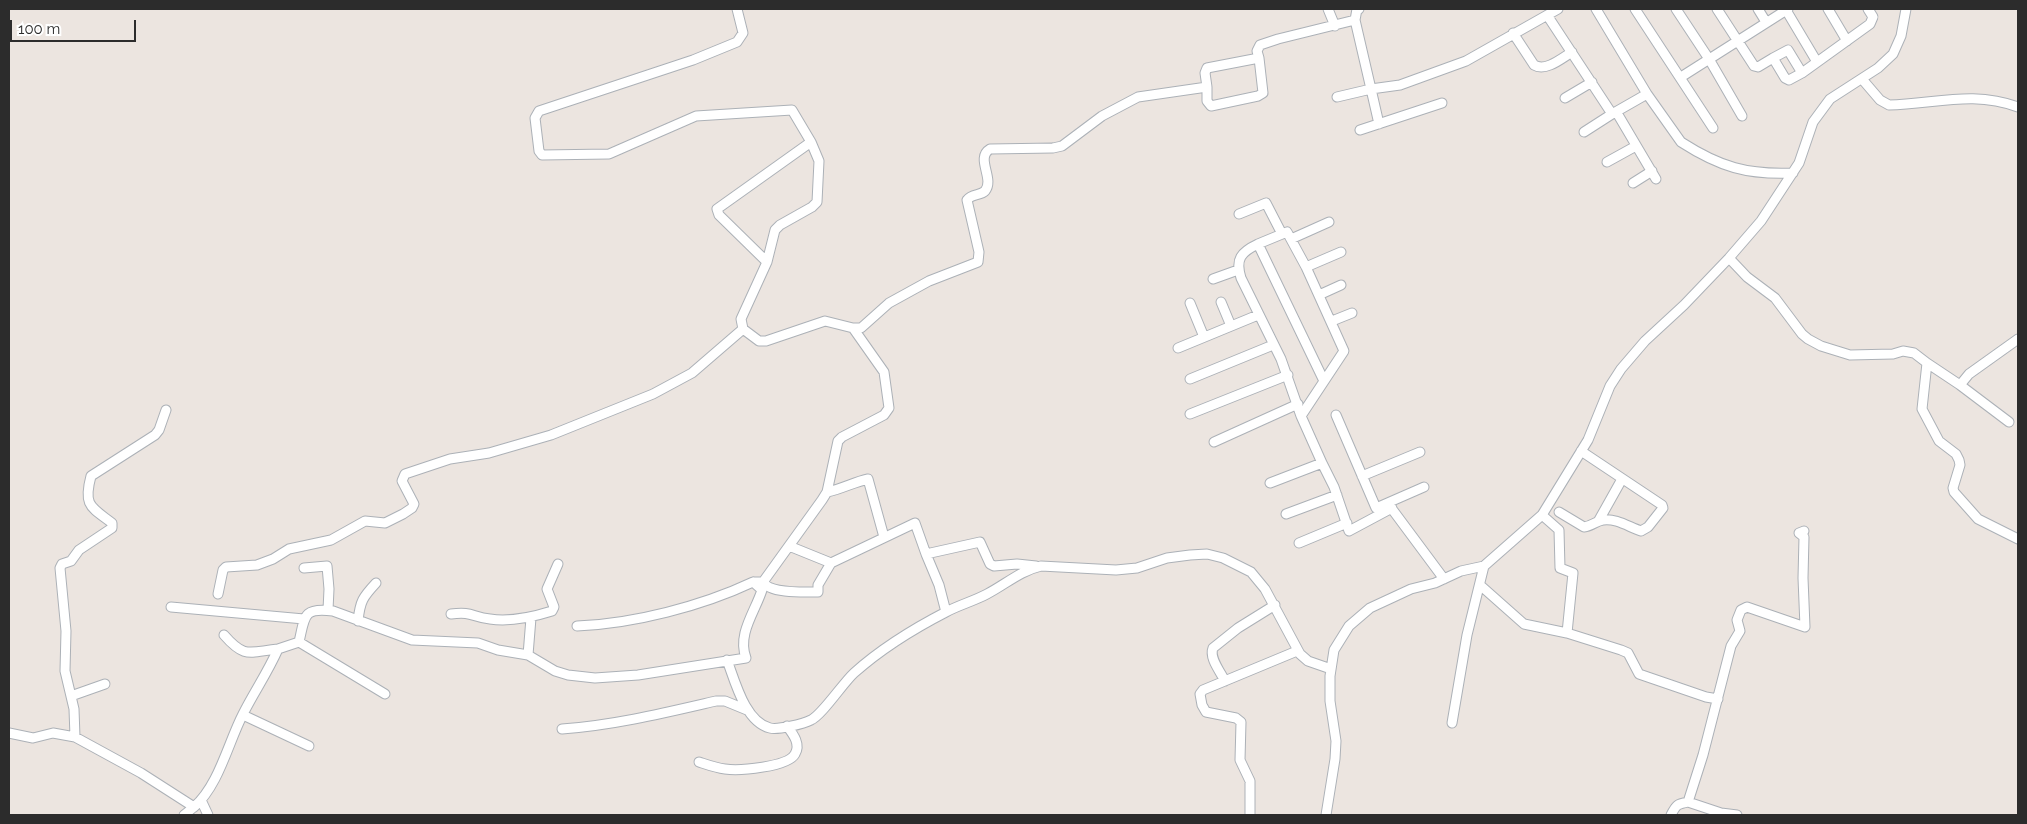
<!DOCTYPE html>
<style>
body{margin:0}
#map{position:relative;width:2027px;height:824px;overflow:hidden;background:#ece5e0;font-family:Raleway,sans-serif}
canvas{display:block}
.frame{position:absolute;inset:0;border:10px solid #2c2c2c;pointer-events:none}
.scale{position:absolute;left:10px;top:20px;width:126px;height:22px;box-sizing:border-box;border:2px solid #2c2c2c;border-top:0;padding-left:6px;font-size:15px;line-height:18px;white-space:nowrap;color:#2c2c2c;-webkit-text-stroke:4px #fff;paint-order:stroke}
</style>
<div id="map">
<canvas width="2027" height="824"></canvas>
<div class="frame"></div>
<div class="scale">100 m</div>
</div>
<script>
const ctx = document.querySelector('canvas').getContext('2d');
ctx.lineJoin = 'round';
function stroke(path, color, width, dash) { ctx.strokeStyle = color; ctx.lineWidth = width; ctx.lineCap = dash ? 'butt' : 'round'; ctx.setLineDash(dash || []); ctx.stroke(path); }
const street = new Path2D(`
 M737 9 743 33 737 42 693 60 539 111 535 118 539 151 542 155 609 154 696 116 792 110 811 142 717 209 719 215 767 262
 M1328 9 1335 26
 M1635 9 1713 128
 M1676 9 1709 59 1742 116
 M1717 9 1754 66 1758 67 1773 58 1785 78 1789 80 1802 73 1870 24 1873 17 1868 9
 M1758 9 1766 22
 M1828 9 1847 41
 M1786 10 1817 62
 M1547 15 1612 114 1647 94 1596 9
 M1355 20 1357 9H1359
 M1513 33 1534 65C1546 72 1562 58 1572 52
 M1773 58 1788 50 1802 73
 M1681 77 1788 9
 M1862 79 1880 100 1889 105C1935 104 1973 90 2018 107
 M1207 87V101L1211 106 1258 96 1263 93 1259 58
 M1647 94 1681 142C1720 167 1747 175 1793 173
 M1337 97 1371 89 1379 124
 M1565 98 1592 82
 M1617 113 1656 179
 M1360 130 1442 103
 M1584 132 1612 114
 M1607 162 1636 146
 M1633 183 1652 171
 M1239 214 1266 203 1282 234
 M1291 239 1329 222
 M1258 244 1287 232 1306 267 1341 252
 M1729 258 1747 277 1775 298 1802 334 1808 339 1821 346 1850 355 1893 354 1903 351 1914 353 1927 363 1922 409 1939 441 1956 454 1959 460 1960 465 1953 488 1954 492 1978 519 2018 539
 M1213 279 1238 270
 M1319 295 1341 285
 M1221 302 1231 326
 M1190 303 1204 337
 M1332 321 1352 313
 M743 329 741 319 767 262 775 230 780 225 812 207 817 202 819 161 811 142
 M1178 348 1258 315
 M1927 363 1960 385 1969 374 2018 339
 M1190 379 1273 345
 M1960 385 2009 422
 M1190 414 1288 375
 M1336 415 1376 508 1424 487
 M1301 416 1281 359 1241 278C1235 259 1241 252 1258 244L1324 381
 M1214 442 1298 404
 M1322 463 1334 487 1349 531 1392 508
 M1362 476 1420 452
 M1270 483 1322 463 1301 416 1344 351 1306 267
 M827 492C842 489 854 482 868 479L884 537
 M1389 505 1444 579
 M1559 512 1584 527C1592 526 1596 521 1603 520 1616 518 1629 527 1641 531L1648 527 1663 508 1662 505 1581 451
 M1286 514 1337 495
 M1542 515 1559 530 1560 568 1573 573 1567 633
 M1599 520 1622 479
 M1299 543 1347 523
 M789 546 831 563
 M926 554 939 585 946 612
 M304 568 327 566 329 589 328 610
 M763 582C770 594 806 592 818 592V585L831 563 915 523 926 554 980 542 990 564 994 566 1017 564 1036 566
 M1480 585 1524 624 1567 633 1621 650 1628 653 1639 674 1706 697 1718 699
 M218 594 223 570 226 567 257 565 273 559 289 549 331 540 365 521 385 523 403 514 412 508 414 504 402 481 405 474 450 459 489 453 551 435 653 394 692 373 743 329 759 341H766L825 321 853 328
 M171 607 304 619
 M451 614C472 611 472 617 490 619 510 622 533 617 552 611L554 607 547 589 558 564
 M358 621C360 601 363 597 376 583
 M577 626C633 624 702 606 753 582
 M224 635C245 659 249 652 278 649
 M299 642C305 616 303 607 333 611L412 640 478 643 498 650 528 655 555 671 568 675 595 678 638 675 746 658C737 634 755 612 762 590L753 582H763L822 500 827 492 838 441 842 437 884 415 889 408 884 372 853 328H861L889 303 929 281 978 262 979 252 967 200C972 193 980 196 985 191 995 179 975 158 990 149L1053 148 1062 146 1102 116 1138 97 1207 87 1205 73 1207 68 1259 58 1257 51 1260 45 1278 39 1355 20 1371 89 1400 85 1466 61 1558 9
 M528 655 531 618
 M727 660C735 681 745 722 770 728 778 730 803 724 811 720 822 715 843 683 854 673 882 648 913 629 946 612 959 605 974 601 987 594 1006 584 1020 571 1041 566L1116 570 1137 568 1167 558 1190 555 1207 554 1223 558 1251 572 1265 589 1300 654 1308 661 1331 669
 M1225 681C1220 671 1209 658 1213 648L1238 628 1275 605
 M71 696 105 684
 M243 715 309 746
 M1452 723 1467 635 1484 566
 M562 729C615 725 664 713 716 701H725L747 710
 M9 733 33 738 53 733 75 737 141 773 194 807C219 785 228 743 243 714 254 692 268 672 278 649L299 642 385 694
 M75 737 74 709 65 671 66 631 60 568 62 564 71 561 79 550 112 528V523C91 507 83 506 91 476L155 435 159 430 166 410
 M699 762C708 765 716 768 725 769 739 771 788 767 795 754 801 744 793 734 787 726
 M201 800 208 815
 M1688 802 1721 813 1737 815
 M184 815 194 807
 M1250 815V781L1240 760 1241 722 1236 718 1206 712 1202 705 1200 694 1203 690 1297 651
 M1326 815 1335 759 1336 741 1330 701V676L1334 650 1349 626 1370 608 1411 589 1435 583 1461 571 1484 566 1542 515 1588 440 1610 386 1621 369 1645 341 1684 305 1729 258 1761 221 1799 163 1813 122 1830 99 1878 68 1893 54 1901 36 1906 9
 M1671 815C1676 805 1677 804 1688 802L1703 755 1731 646 1740 631 1737 620 1741 610 1747 607 1805 627 1803 578 1804 537 1799 533 1804 531`);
stroke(street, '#acb1b7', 11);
stroke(street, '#fff', 9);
</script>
